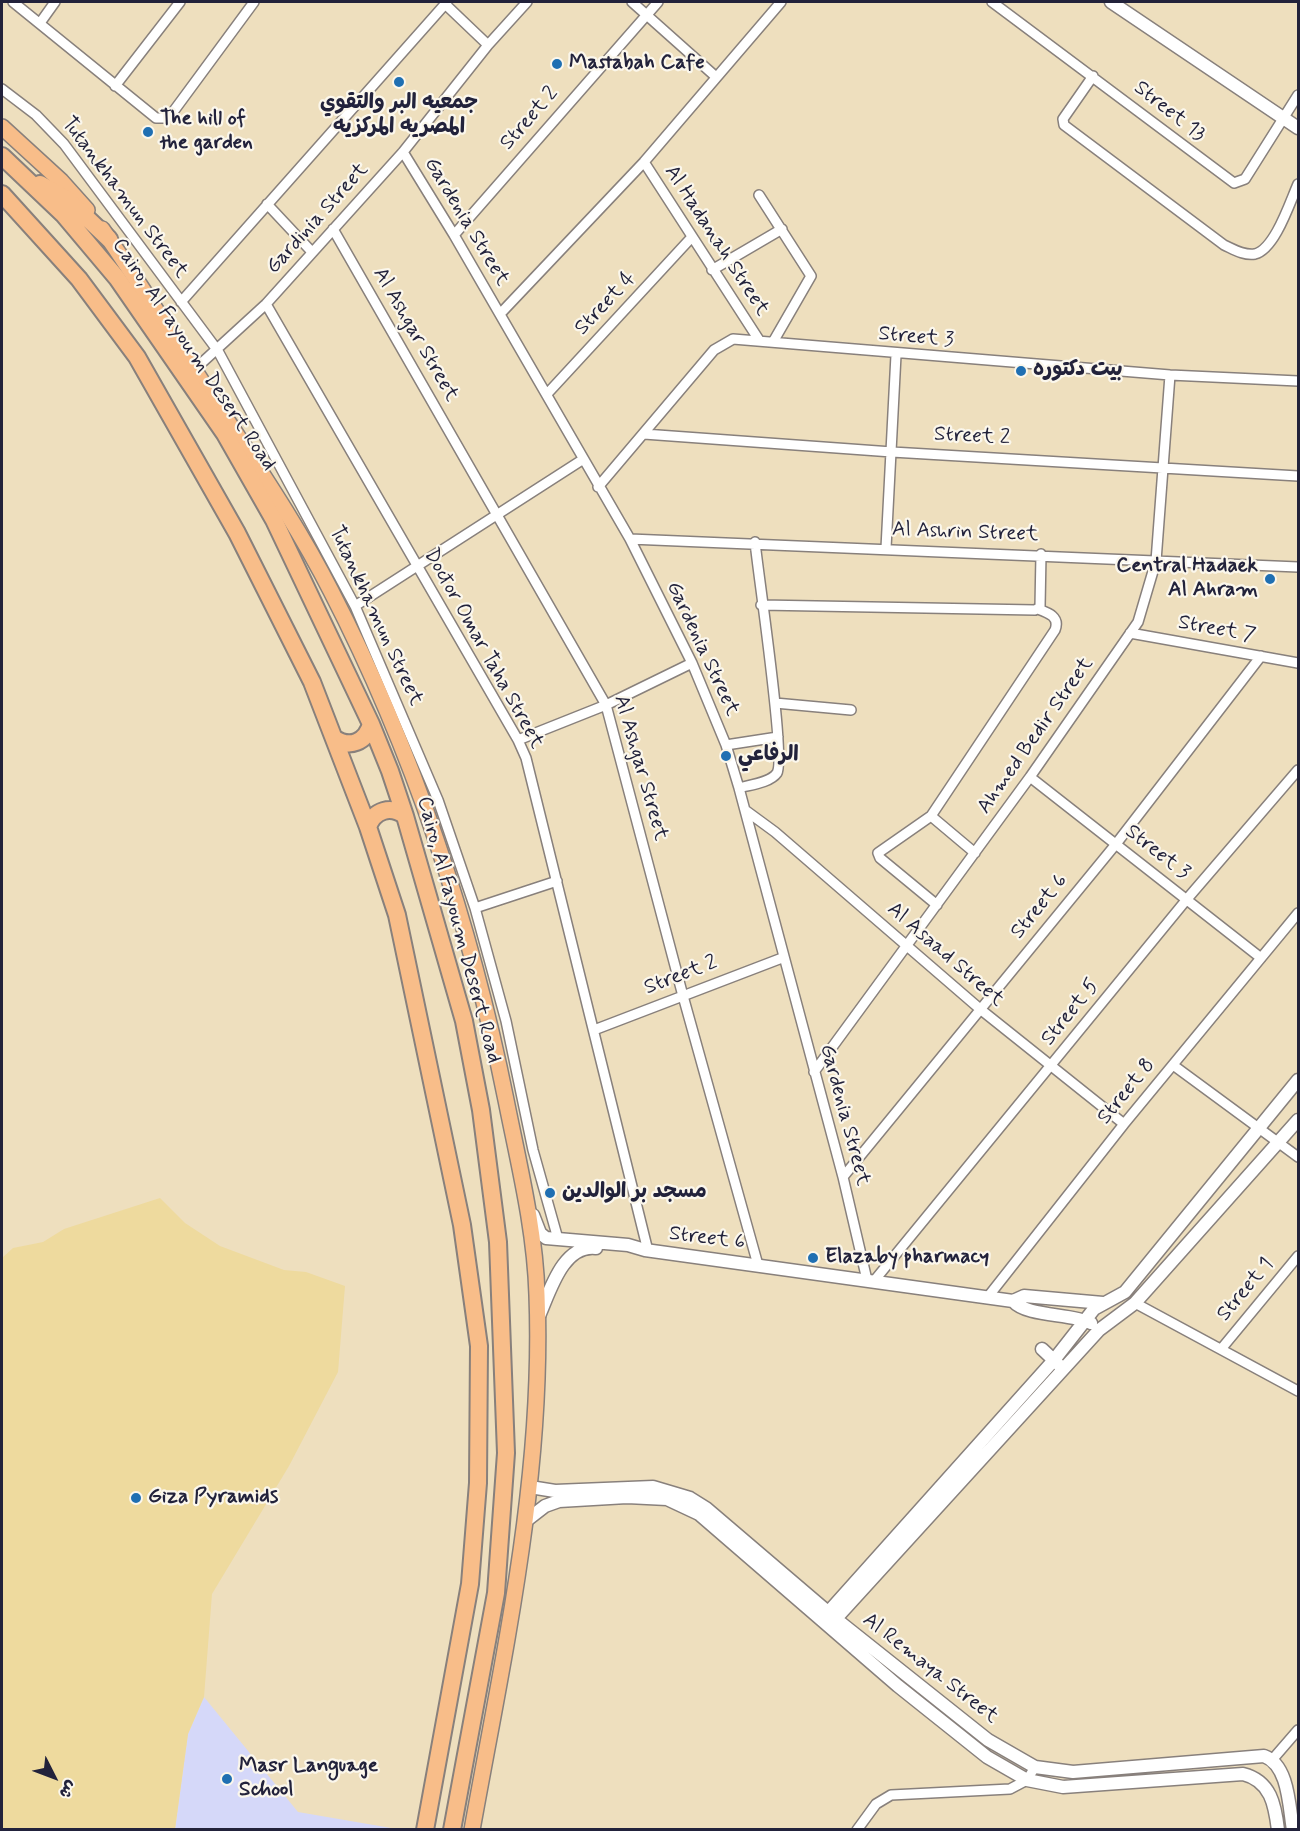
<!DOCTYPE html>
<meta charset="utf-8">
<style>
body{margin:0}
#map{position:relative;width:1300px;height:1831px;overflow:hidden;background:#eedfbe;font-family:Mynerve,"Playpen Sans Arabic",sans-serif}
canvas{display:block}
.frame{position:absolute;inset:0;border:3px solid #22223b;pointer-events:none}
.north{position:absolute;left:24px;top:1747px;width:60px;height:60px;-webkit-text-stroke:4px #fbf7ec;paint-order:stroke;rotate:132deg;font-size:16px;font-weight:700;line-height:24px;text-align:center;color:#22223b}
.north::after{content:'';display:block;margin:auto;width:21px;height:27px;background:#22223b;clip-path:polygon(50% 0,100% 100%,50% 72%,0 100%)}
</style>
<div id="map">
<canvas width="1300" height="1831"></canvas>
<div class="frame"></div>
<div class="north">ش</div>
</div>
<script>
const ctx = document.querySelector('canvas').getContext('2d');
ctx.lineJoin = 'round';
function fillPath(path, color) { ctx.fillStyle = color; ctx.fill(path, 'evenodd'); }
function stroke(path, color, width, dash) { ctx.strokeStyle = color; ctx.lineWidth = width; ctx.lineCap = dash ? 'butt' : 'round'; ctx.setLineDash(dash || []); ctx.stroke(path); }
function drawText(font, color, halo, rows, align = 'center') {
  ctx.font = font + ' Mynerve,"Playpen Sans Arabic",sans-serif'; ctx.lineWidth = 4.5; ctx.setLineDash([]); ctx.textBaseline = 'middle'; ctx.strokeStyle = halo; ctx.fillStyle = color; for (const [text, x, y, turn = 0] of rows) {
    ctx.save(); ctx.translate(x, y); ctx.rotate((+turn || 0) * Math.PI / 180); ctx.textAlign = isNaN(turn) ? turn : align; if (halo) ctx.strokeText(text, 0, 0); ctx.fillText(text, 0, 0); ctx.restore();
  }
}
const built = new Path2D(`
 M204 1697 298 1812 397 1829 175 1830 188 1734Z`);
const sand = new Path2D(`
 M160 1198 185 1223 220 1246 284 1270 306 1272 345 1286 338 1372 289 1466 212 1594 204 1697 188 1734 175 1829H2V1258L13 1248 43 1242 64 1229Z`);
const minor = new Path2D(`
 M13 2 156 118H166L173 112 254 2
 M632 2 715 76
 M992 2 1234 183 1245 179 1298 95
 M445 4 488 45
 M40 23 55 2
 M1093 76 1063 119 1064 125 1224 245C1233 249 1244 256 1255 254 1275 249 1290 202 1298 184
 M115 86 180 2
 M2 89 36 115 64 144 218 351 355 606 438 800 475 908 506 1021 533 1150 558 1239
 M403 152 454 235 630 539 692 663 726 745 739 788 843 1177 867 1280
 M644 162 759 340
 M759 195 811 276 773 342
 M267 204 312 252
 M333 229 606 705 683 996 758 1265
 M454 235 658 2
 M712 270 782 229
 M181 302 447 2
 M266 304 518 740 526 758 648 1251
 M500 314 644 162 781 2
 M195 369 266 304 403 152 488 45 527 2
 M547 394 691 238
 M644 434 892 452 1298 476
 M598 487 714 350 733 339 1170 375 1298 381
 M630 539 1298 567
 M886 548 896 355
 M761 605 1035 610 1040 607 1041 554
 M355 606 582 460
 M1130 633 1298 663
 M775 703 851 710
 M518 740 606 705 692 663
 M726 745 778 737
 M1030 777 1261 958
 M739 788C749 785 770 783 777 773 786 759 758 573 755 542
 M745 810 775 832 980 1009 1124 1124
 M931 816 975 853
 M937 905 880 858 878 853 931 816 1055 630C1060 617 1049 613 1038 609
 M475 908 557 881
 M594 1030 782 958
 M1173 1065 1298 1157
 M814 1072 1030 777 1138 622 1156 561 1170 375
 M843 1177 1116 844 1261 656
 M874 1281 1187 899 1298 770
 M987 1298 1124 1124 1298 913
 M1135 1303 1298 1391
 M1222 1348 1298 1256
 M1272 1760 1298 1730
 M857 1830 876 1804 891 1795 1010 1789 1027 1780 1035 1767`);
const tertiary = new Path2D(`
 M1111 2 1298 128
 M533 1215 540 1233 546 1238 628 1245 645 1250 1013 1301C1027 1317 1070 1313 1091 1323
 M1013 1301 1024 1296 1103 1303
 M539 1316C550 1291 563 1244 596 1248
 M1042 1349 1059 1365
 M530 1487 555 1491 653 1487 690 1498 706 1508 836 1619 988 1740 1035 1767 1073 1772 1264 1756C1289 1765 1289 1807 1293 1830
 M527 1520 545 1506 559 1501 627 1497 667 1499 699 1514 898 1686 987 1757 1027 1780 1063 1787 1243 1774C1271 1781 1275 1805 1278 1830
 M824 1617 1054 1360 1094 1309 1125 1292 1298 1080
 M831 1624 1099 1330 1135 1303 1298 1120`);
const primary = new Path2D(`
 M2 127 61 181 87 210
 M102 229C140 283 174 339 210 394 252 459 296 522 331 591 413 750 471 926 506 1100 519 1165 535 1229 537 1295 544 1476 504 1652 472 1830`);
const trunk = new Path2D(`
 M2 156 64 215 117 278 225 434 274 520 371 724 390 771 405 816 464 1021 481 1110 498 1242 506 1453 496 1593 452 1830
 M40 184 68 200 109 239
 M2 194 79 279 137 357 237 533 312 682 368 827 397 915 462 1225 479 1346 478 1483 470 1584 425 1830
 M334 738C350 749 366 742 371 724
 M368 827C374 810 391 805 405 816`);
const markers = [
 [557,64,6,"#1f6fb2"],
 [399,82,6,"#1f6fb2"],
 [148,132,6,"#1f6fb2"],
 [1021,371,6,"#1f6fb2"],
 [1270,579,6,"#1f6fb2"],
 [726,756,6,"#1f6fb2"],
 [550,1193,6,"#1f6fb2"],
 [813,1258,6,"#1f6fb2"],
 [136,1498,6,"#1f6fb2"],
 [227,1779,6,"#1f6fb2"]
];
const poiNames = [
 ["Mastabah Cafe",569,64],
 ["جمعيه البر والتقوي",399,104,"center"],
 ["المصريه المركزيه",399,128,"center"],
 ["The hill of",160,120],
 ["the garden",160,144],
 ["بيت دكتوره",1033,371],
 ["Central Hadaek",1258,567,"right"],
 ["Al Ahram",1258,591,"right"],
 ["الرفاعي",738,756],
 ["مسجد بر الوالدين",562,1193],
 ["Elazaby pharmacy",825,1258],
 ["Giza Pyramids",148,1498],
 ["Masr Language",239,1767],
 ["School",239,1791]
];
const streetNames = [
 ["Street 13",1169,112,38],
 ["Street 2",530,119,-49],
 ["Tutankhamun Street",124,198,53],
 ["Gardinia Street",318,219,-48],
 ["Gardenia Street",466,222,59],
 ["Al Hadanah Street",716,241,57],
 ["Street 4",606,304,-47],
 ["Al Ashgar Street",415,335,60],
 ["Street 3",916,338,5],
 ["Cairo, Al Fayoum Desert Road",193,355,56],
 ["Street 2",972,437,3],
 ["Al Ashrin Street",965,533,2],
 ["Tutankhamun Street",375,616,65],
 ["Street 7",1217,630,10],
 ["Doctor Omar Taha Street",483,649,61],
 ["Gardenia Street",702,649,65],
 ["Ahmed Bedir Street",1036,736,-55],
 ["Al Ashgar Street",640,768,74],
 ["Street 3",1157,853,38],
 ["Street 6",1040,907,-51],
 ["Cairo, Al Fayoum Desert Road",458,930,75],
 ["Al Asaad Street",945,955,41],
 ["Street 2",681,976,-21],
 ["Street 5",1071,1013,-51],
 ["Street 8",1127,1092,-51],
 ["Gardenia Street",844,1115,75],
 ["Street 6",707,1239,7],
 ["Street 1",1246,1290,-50],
 ["Al Remaya Street",930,1669,38]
];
fillPath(built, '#d5d8f9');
fillPath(sand, '#eeda9e');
stroke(minor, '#88807c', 12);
stroke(tertiary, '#88807c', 15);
stroke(primary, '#88807c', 18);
stroke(trunk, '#88807c', 20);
stroke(minor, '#fff', 9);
stroke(tertiary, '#fff', 12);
stroke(primary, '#f8bd89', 15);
stroke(trunk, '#f8bd89', 16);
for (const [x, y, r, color] of markers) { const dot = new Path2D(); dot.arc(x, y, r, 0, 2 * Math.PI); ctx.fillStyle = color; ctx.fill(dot); stroke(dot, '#fbf7ec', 2); }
drawText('bold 21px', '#22223b', '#fbf7ec', poiNames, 'left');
drawText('21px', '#22223b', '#fbf7ec', streetNames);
</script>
